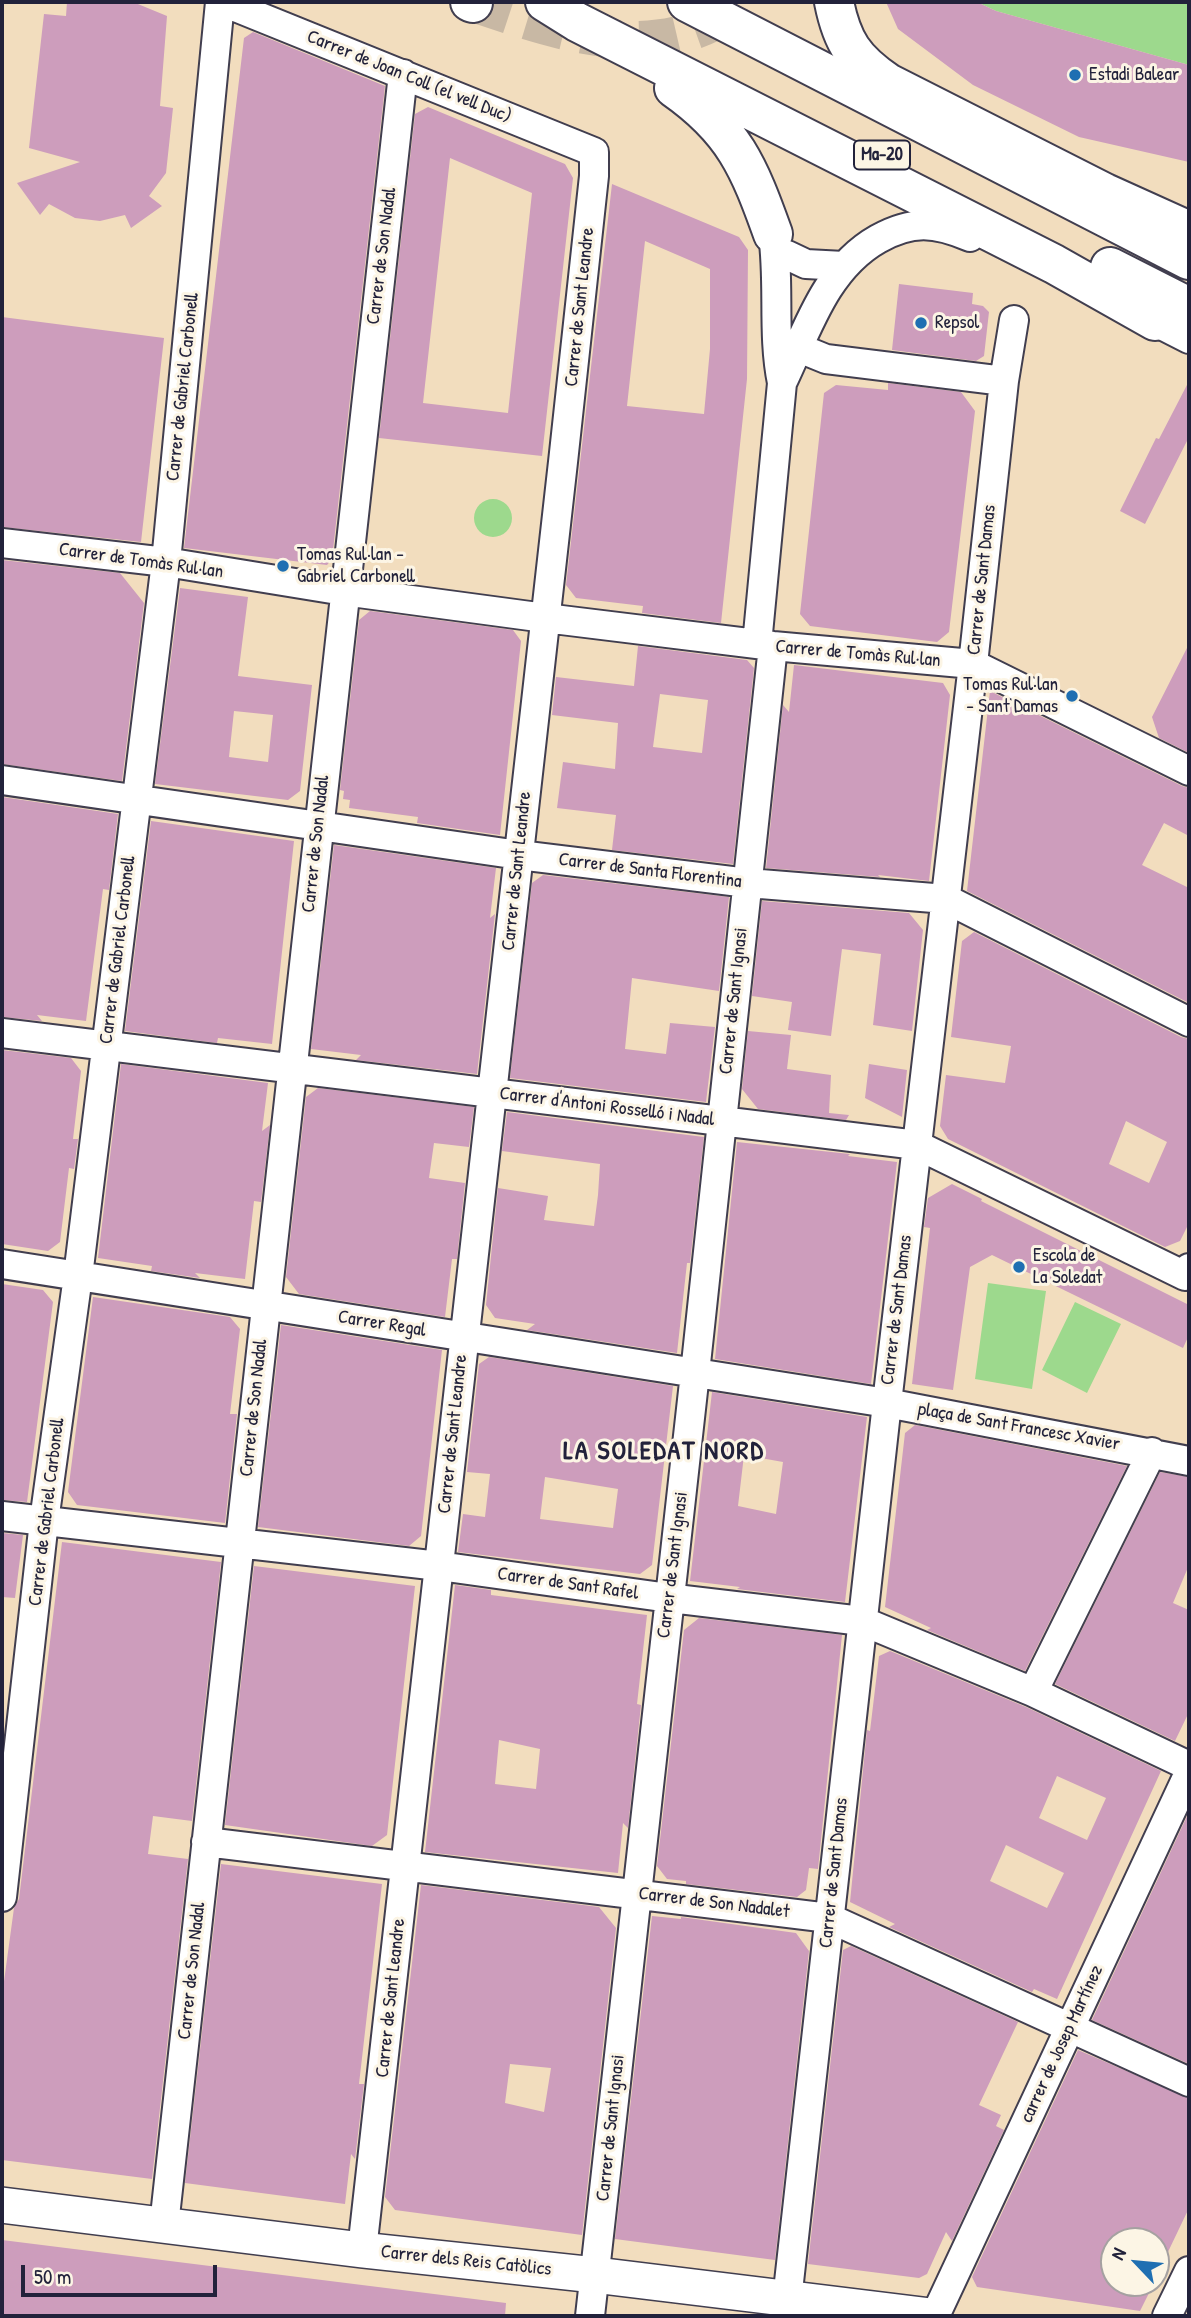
<!DOCTYPE html>
<meta charset="utf-8">
<style>
body{margin:0}
#map{position:relative;width:1191px;height:2318px;overflow:hidden;background:#f2ddbe;font-family:"Patrick Hand",sans-serif}
canvas{display:block}
.frame{position:absolute;inset:0;border:4px solid #22223b;pointer-events:none}
.north{position:absolute;left:1100px;top:2227px;width:70px;height:70px;box-sizing:border-box;background:#fcf5e5;border:2px solid #a5a1a1;border-radius:50%;rotate:296deg;font-size:19px;font-weight:700;line-height:28px;text-align:center;color:#22223b}
.north::after{content:'';display:block;margin:auto;width:24px;height:32px;background:#1f6fb2;clip-path:polygon(50% 0,100% 100%,50% 72%,0 100%)}
.scale{position:absolute;left:21px;top:2265px;width:196px;height:32px;box-sizing:border-box;border:4px solid #22223b;border-top:0;padding-left:9px;font-size:21px;line-height:24px;white-space:nowrap;color:#22223b;-webkit-text-stroke:5px #fcf5e5;paint-order:stroke}
</style>
<div id="map">
<canvas width="1191" height="2318"></canvas>
<div class="frame"></div>
<div class="north">N</div>
<div class="scale">50 m</div>
</div>
<script>
const ctx = document.querySelector('canvas').getContext('2d');
ctx.lineJoin = 'round';
function fillPath(path, color) { ctx.fillStyle = color; ctx.fill(path, 'evenodd'); }
function stroke(path, color, width, dash) { ctx.strokeStyle = color; ctx.lineWidth = width; ctx.lineCap = dash ? 'butt' : 'round'; ctx.setLineDash(dash || []); ctx.stroke(path); }
function drawText(font, color, halo, rows, align = 'center') {
  ctx.font = font + ' "Patrick Hand",sans-serif'; ctx.lineWidth = 6; ctx.setLineDash([]); ctx.textBaseline = 'middle'; ctx.strokeStyle = halo; ctx.fillStyle = color; for (const [text, x, y, turn = 0] of rows) {
    ctx.save(); ctx.translate(x, y); ctx.rotate((+turn || 0) * Math.PI / 180); ctx.textAlign = isNaN(turn) ? turn : align; if (halo) ctx.strokeText(text, 0, 0); ctx.fillText(text, 0, 0); ctx.restore();
  }
}
const green = new Path2D(`
 M977 2H1189V65L996 11Z
 M474 518a19 19 0 1 1 38 0a19 19 0 1 1-38 0Z
 M988 1283 1046 1291 1032 1389 975 1379Z
 M1075 1302 1121 1324 1087 1393 1042 1370Z`);
const building = new Path2D(`
 M67 2H133L167 16 160 106 173 108 166 173 149 196 162 206 131 228 125 215 100 221 75 218 49 204 40 215 17 183 80 162 29 148 44 14 66 16Z
 M886 2H977L996 11 1189 65V162L1079 137 973 85 898 29Z
 M253 32 385 86 332 559 327 565 184 548 244 38Z
 M428 107 565 164 573 178 542 456 379 438 415 114ZM450 158 532 193 508 413 423 403Z
 M612 184 739 237 748 250 747 379 721 623 642 613 643 606 576 598 566 585ZM645 241 710 269V349L704 414 627 406Z
 M899 284 973 293 972 304 983 306 989 312 984 356 976 361 892 350Z
 M2 317 164 338 141 542 2 527Z
 M1189 381V437L1145 524 1120 511 1156 438 1159 439Z
 M888 383 961 392 975 411 949 632 937 642 810 626 800 614 824 393 836 385 888 390Z
 M2 560 120 573 144 603 122 781 2 764Z
 M180 588 248 597 238 676 312 685 300 791 288 800 155 784ZM234 711 273 715 268 762 229 757Z
 M370 611 513 630 521 641 500 835 417 823 418 817 349 808 350 800 343 799 344 791 340 790 359 620Z
 M1189 644V753L1159 738 1152 717Z
 M638 646 747 660 754 668 733 864 612 850 616 815 557 808 563 762 615 769 618 723 552 715 556 677 634 686ZM660 694 708 700 702 753 653 747Z
 M794 665 943 683 950 695 929 881 878 875 880 877 766 868 783 705 789 712Z
 M990 691 1182 786 1189 788V836L1164 823 1142 865 1189 888V1003L967 891Z
 M2 797 118 814 109 890 103 889 86 1021 37 1015 42 1021 2 1017Z
 M151 821 294 841 272 1044 218 1038 217 1043 125 1031Z
 M334 845 496 868 490 918 495 914 477 1074 356 1060 361 1055 311 1049Z
 M543 875 729 897 719 991 632 978 625 1049 666 1054 670 1023 715 1027 706 1102 510 1078 532 883Z
 M762 901 909 913 923 930 912 1031 873 1025 881 954 842 949 831 1036 788 1030 792 1002 752 996Z
 M974 932 1181 1037 1189 1039V1223L1180 1241 1165 1247 948 1139 940 1126 946 1075 1005 1083 1011 1046 951 1037 962 941ZM1126 1121 1167 1142 1149 1183 1109 1164Z
 M748 1031 791 1035 787 1069 831 1075 829 1113 849 1115 846 1120 758 1109 742 1089Z
 M2 1050 71 1058 81 1071 73 1139H78L74 1169 69 1168 60 1242 48 1251 2 1244Z
 M121 1064 268 1083 262 1131 270 1125 261 1202 254 1201 245 1279 195 1273 200 1278 151 1271 152 1266 98 1258Z
 M869 1064 907 1070 902 1117 865 1098Z
 M318 1088 474 1107 469 1147 434 1143 429 1178 465 1183 457 1259H452L445 1317 299 1294 286 1277 306 1097Z
 M507 1112 704 1137 690 1263H687L677 1353 527 1330 535 1324 495 1318 486 1305 498 1188 548 1196 544 1220 594 1226 598 1195 600 1164 502 1151Z
 M737 1142 850 1154 848 1156 897 1162 871 1384 715 1359Z
 M952 1184 982 1199 981 1201 1189 1305V1335L1183 1348 992 1255 970 1267 953 1390 912 1384 930 1228 924 1227 928 1198Z
 M2 1284 43 1290 53 1302 27 1502 2 1500Z
 M93 1297 230 1317 240 1329 230 1414H237L225 1523 77 1505 68 1492Z
 M281 1325 442 1350 421 1536 409 1546 258 1527Z
 M489 1357 673 1386 652 1565 640 1574 458 1552 463 1514 485 1517 490 1474 467 1472 479 1364ZM545 1477 618 1489 613 1528 540 1519Z
 M712 1392 867 1417 845 1602 737 1589 740 1587 690 1581ZM744 1455 783 1462 776 1514 738 1506Z
 M915 1425 1127 1466 1025 1671 927 1630 931 1628 885 1607 905 1433Z
 M1160 1472 1189 1477V1565L1173 1603 1189 1610V1712L1175 1741 1055 1684Z
 M2 1533 23 1535 15 1598 2 1597Z
 M62 1542 221 1562 192 1821 153 1816 148 1854 188 1859 152 2179 2 2160V1996L14 1908 19 1899Z
 M254 1566 415 1586 387 1835 372 1846 225 1825Z
 M455 1585 491 1590V1595L647 1615 637 1704 641 1705 628 1828 623 1823 618 1873 425 1852ZM499 1740 540 1749 536 1789 495 1784Z
 M699 1618 842 1635 818 1869 809 1868 806 1890 797 1897 686 1884V1881L667 1879 657 1866 684 1630Z
 M890 1651 1026 1707 1161 1771 1057 1999 1034 1989 1032 1992 889 1927 895 1924 850 1902 867 1730 870 1731 879 1656ZM1057 1776 1106 1798 1087 1840 1039 1818ZM1006 1845 1064 1873 1047 1908 990 1881Z
 M1189 1812V2064L1092 2020Z
 M221 1864 382 1884 359 2084H364L355 2159 351 2154 345 2204 185 2183Z
 M421 1885 599 1907 616 1928 582 2235 395 2210 385 2197ZM510 2064 551 2068 544 2112 505 2103Z
 M652 1916 681 1919V1917L796 1933 809 1951 775 2260 615 2239Z
 M851 1946 1018 2022 979 2105 1001 2115 996 2126 1004 2130 952 2241 946 2232 927 2274 919 2278 808 2264 843 1950Z
 M1078 2050 1189 2098V2208L1156 2277V2241H1114V2283H1154L1140 2311 977 2287 972 2277Z
 M2 2240 506 2303 505 2316H2Z`);
const motorwayTunnel = new Path2D(`
 M473 3C563 33 662 69 744 2`);
const minor = new Path2D(`
 M223 2 594 152V176L563 462 362 2250
 M787 255 806 264 844 266
 M1138 313 1189 339
 M799 348 826 359 1004 381
 M782 383C807 331 825 269 878 239 912 220 935 222 970 237
 M2 543 166 562 344 591 545 618 773 646 973 664 1189 771
 M757 644 782 383C772 334 780 284 773 234
 M2 780 519 855 748 883 946 899 1189 1022
 M2 1033 917 1145 1185 1276 1189 1268
 M2 1264 887 1403 1189 1461
 M2 1516 439 1566 669 1598 862 1621 1033 1692 1189 1766
 M1033 1692 1152 1452
 M206 1842 829 1918 1189 2082
 M2 1897 44 1521 78 1276 166 562 220 2
 M164 2225 403 74
 M787 2300 887 1403 973 664 1004 381 1014 320
 M590 2316 695 1373 773 646
 M935 2316 1189 1773
 M1167 2316 1189 2271`);
const tertiary = new Path2D(`
 M2 2205 362 2250 595 2275 931 2316`);
const primary = new Path2D(`
 M834 2C842 42 854 60 888 83L1105 193 1189 231`);
const motorway = new Path2D(`
 M470 2 473 3
 M545 2 577 22 1054 264 1155 321
 M687 2 1189 260
 M674 88C734 130 749 167 773 234
 M1110 267 1189 307`);
const markers = [
 [1075,75,7,"#1f6fb2"],
 [921,323,7,"#1f6fb2"],
 [283,566,7,"#1f6fb2"],
 [1072,696,7,"#1f6fb2"],
 [1019,1267,7,"#1f6fb2"]
];
const shields = [
 [882,155,56]
];
const shieldNames = [
 ["Ma-20",882,155]
];
const poiNames = [
 ["Estadi Balear",1089,75],
 ["Repsol",935,323],
 ["Tomas Rul·lan -",297,555],
 ["Gabriel Carbonell",297,577],
 ["Tomas Rul·lan",1058,685,"right"],
 ["- Sant Damas",1058,707,"right"],
 ["Escola de",1033,1256],
 ["La Soledat",1033,1278]
];
const streetNames = [
 ["Carrer de Joan Coll (el vell Duc)",409,77,22],
 ["Carrer de Son Nadal",382,256,-83],
 ["Carrer de Sant Leandre",580,307,-84],
 ["Carrer de Gabriel Carbonell",183,387,-84],
 ["Carrer de Tomàs Rul·lan",141,561,8],
 ["Carrer de Sant Damas",982,580,-84],
 ["Carrer de Tomàs Rul·lan",858,654,5],
 ["Carrer de Son Nadal",316,844,-84],
 ["Carrer de Sant Leandre",517,871,-84],
 ["Carrer de Santa Florentina",650,871,7],
 ["Carrer de Gabriel Carbonell",118,950,-83],
 ["Carrer de Sant Ignasi",734,1001,-84],
 ["Carrer d'Antoni Rosselló i Nadal",607,1107,7],
 ["Carrer de Sant Damas",897,1310,-83],
 ["Carrer Regal",382,1324,9],
 ["Carrer de Son Nadal",254,1408,-84],
 ["plaça de Sant Francesc Xavier",1019,1427,10],
 ["Carrer de Sant Leandre",453,1434,-84],
 ["Carrer de Gabriel Carbonell",47,1512,-83],
 ["Carrer de Sant Ignasi",673,1565,-83],
 ["Carrer de Sant Rafel",568,1584,8],
 ["Carrer de Sant Damas",834,1873,-84],
 ["Carrer de Son Nadalet",714,1903,7],
 ["Carrer de Son Nadal",192,1971,-84],
 ["Carrer de Sant Leandre",391,1998,-84],
 ["carrer de Josep Martínez",1062,2044,-65],
 ["Carrer de Sant Ignasi",611,2128,-84],
 ["Carrer dels Reis Catòlics",466,2261,6]
];
const districtNames = [
 ["LA SOLEDAT NORD",664,1452]
];
fillPath(green, '#9dd98d');
fillPath(building, '#cd9dbc');
stroke(motorwayTunnel, '#c8b8a4', 38, [38, 19]);
stroke(minor, '#413e4f', 32);
stroke(tertiary, '#413e4f', 38);
stroke(primary, '#413e4f', 42);
stroke(motorway, '#413e4f', 42);
stroke(minor, '#fff', 28);
stroke(tertiary, '#fff', 35);
stroke(primary, '#fff', 38);
stroke(motorway, '#fff', 38);
for (const [x, y, r, color] of markers) { const dot = new Path2D(); dot.arc(x, y, r, 0, 2 * Math.PI); ctx.fillStyle = color; ctx.fill(dot); stroke(dot, '#fcf5e5', 2.5); }
for (const [x, y, w] of shields) { const box = new Path2D(); box.roundRect(x - w / 2, y - 14.5, w, 29, 5); ctx.fillStyle = '#fcf5e5'; ctx.fill(box); stroke(box, '#22223b', 2); }
drawText('bold 18px', '#22223b', null, shieldNames);
drawText('19px', '#22223b', '#fcf5e5', poiNames, 'left');
drawText('19px', '#22223b', '#fcf5e5', streetNames);
ctx.letterSpacing = '2px';
drawText('bold 26px', '#22223b', '#fcf5e5', districtNames);
ctx.letterSpacing = '0px';
</script>
